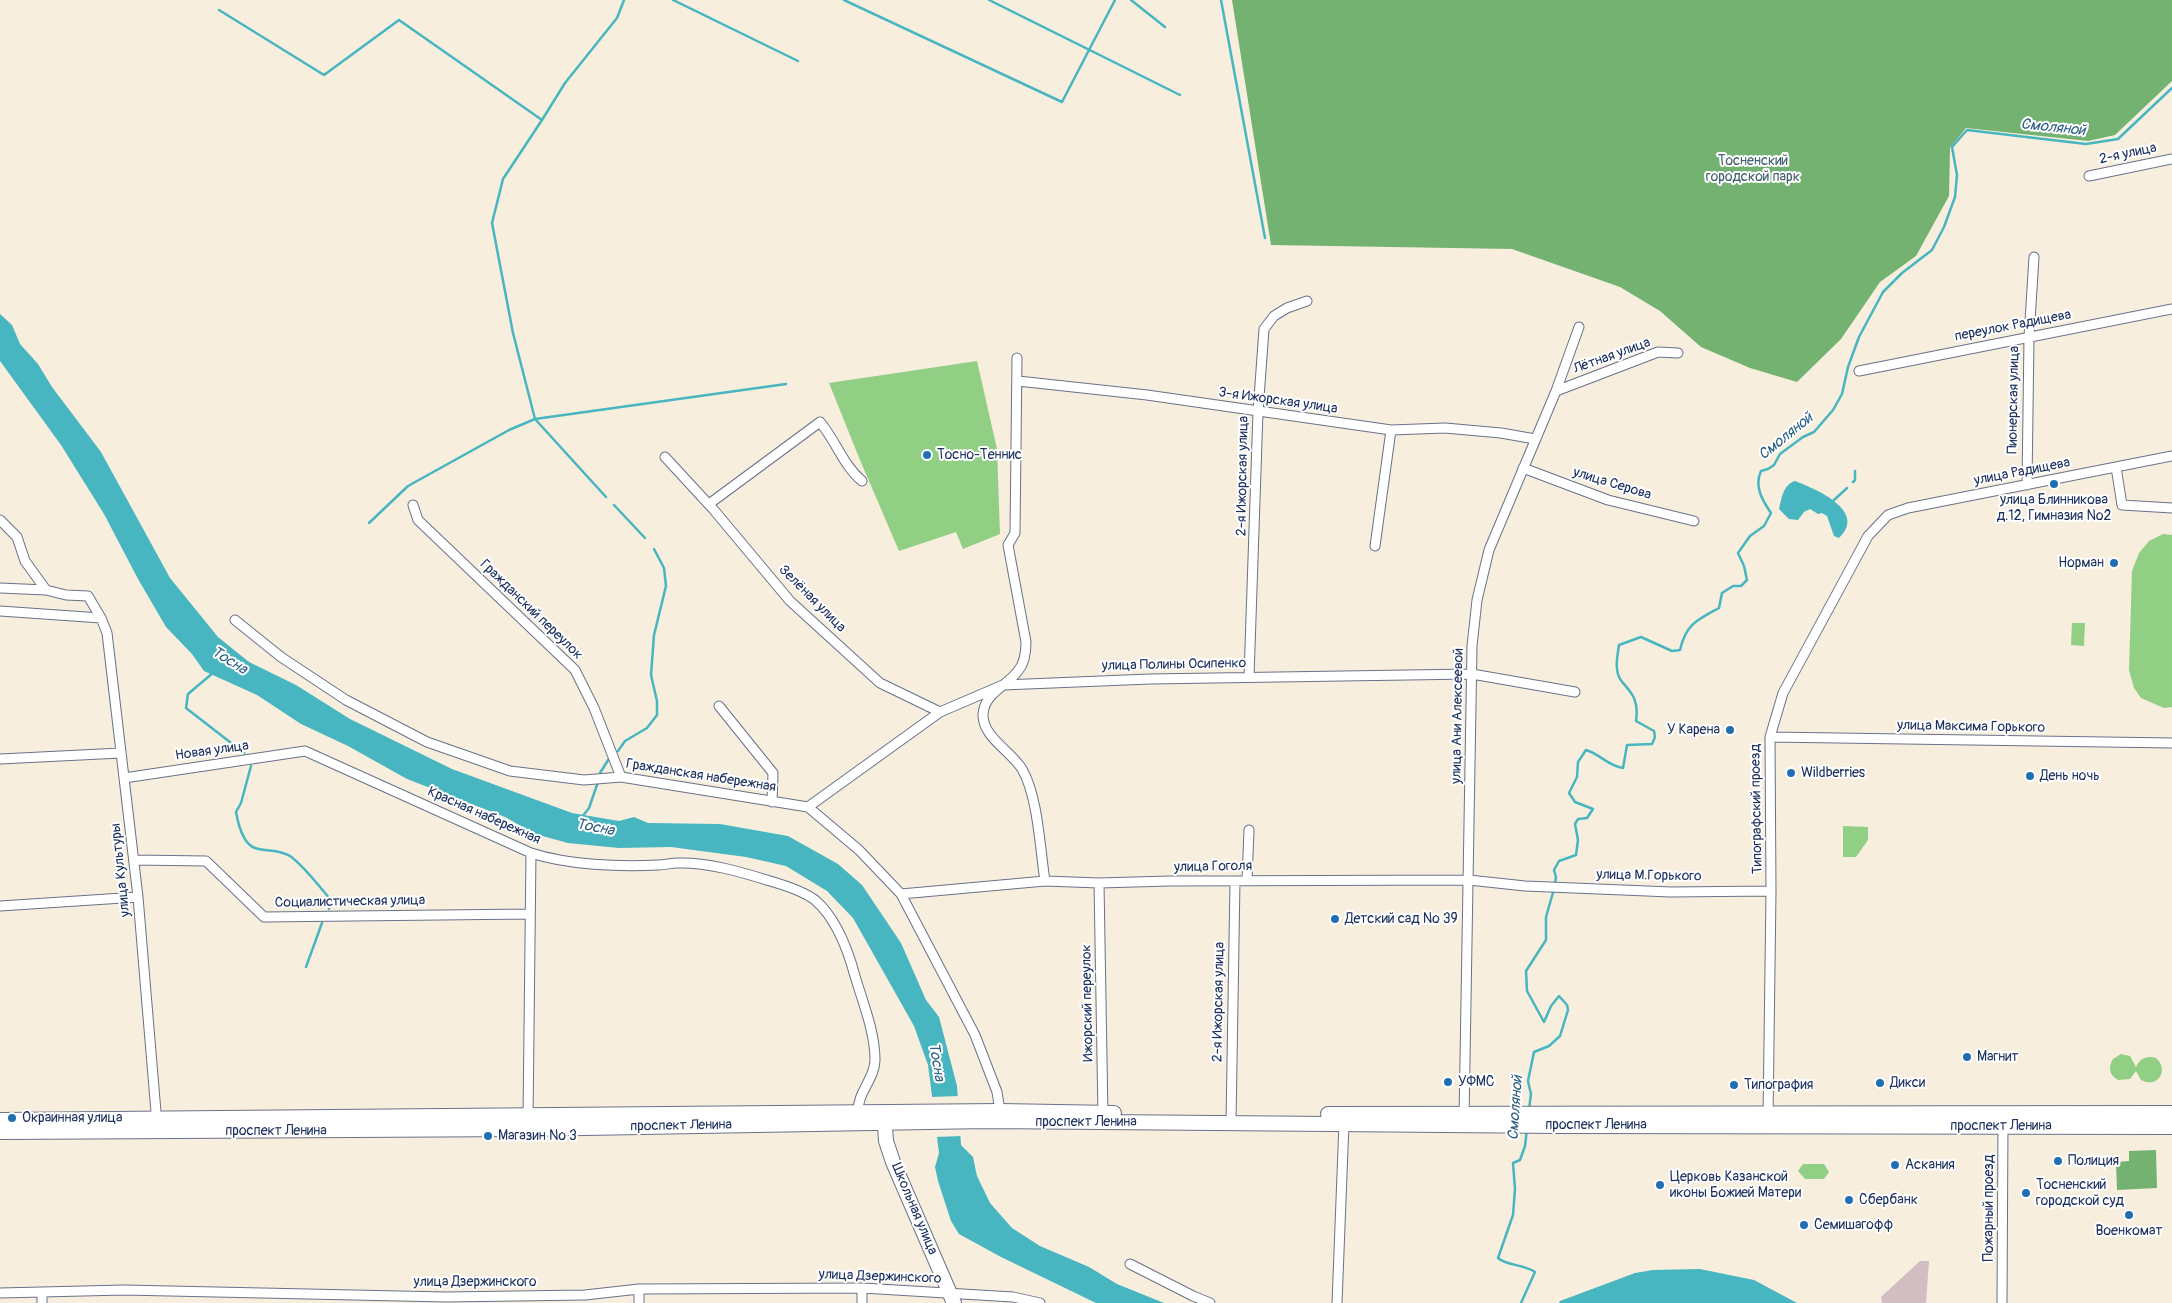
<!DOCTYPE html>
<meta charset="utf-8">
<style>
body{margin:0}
canvas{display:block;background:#f7eedd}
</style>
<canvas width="2172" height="1303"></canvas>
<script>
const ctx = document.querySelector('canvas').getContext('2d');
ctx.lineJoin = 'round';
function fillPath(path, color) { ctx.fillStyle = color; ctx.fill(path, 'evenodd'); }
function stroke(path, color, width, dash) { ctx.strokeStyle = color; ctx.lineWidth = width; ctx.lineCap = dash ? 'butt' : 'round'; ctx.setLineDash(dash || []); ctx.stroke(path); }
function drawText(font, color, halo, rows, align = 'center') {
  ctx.font = font + ' Pangolin,sans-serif'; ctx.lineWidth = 4; ctx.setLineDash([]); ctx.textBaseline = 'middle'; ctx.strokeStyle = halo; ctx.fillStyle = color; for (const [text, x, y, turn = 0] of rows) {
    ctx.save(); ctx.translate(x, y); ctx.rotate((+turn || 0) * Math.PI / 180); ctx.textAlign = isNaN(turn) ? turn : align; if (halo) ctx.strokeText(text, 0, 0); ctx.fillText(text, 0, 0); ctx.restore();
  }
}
const industrial = new Path2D(`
 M1920 1261H1929L1926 1303H1882L1881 1297Z`);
const green = new Path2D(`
 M977 361 997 449 1000 534 963 549 956 532 899 551 860 460 829 383Z
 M2163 534 2172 535V707L2164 708 2141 698 2134 688 2129 670 2132 571 2139 553 2149 541Z
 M2072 623H2085L2084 646 2071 645Z
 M1843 826 1868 827V840L1856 857H1843Z
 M2121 1054 2130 1056 2136 1067C2140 1058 2147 1055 2156 1058 2170 1070 2157 1089 2141 1080L2136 1071 2130 1079 2118 1080C2109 1075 2108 1067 2113 1059Z
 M1803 1164H1824L1829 1172 1824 1179H1805L1798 1171Z`);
const forest = new Path2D(`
 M1232 0H2172V81L2115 135 2088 141 1966 128 1950 148 1949 196 1916 256 1880 282 1841 339 1797 382 1750 368 1701 347 1660 311 1620 287 1512 249 1271 245Z
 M2156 1150 2157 1188 2117 1190 2116 1162 2129 1161V1151Z`);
const water = new Path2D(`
 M0 314 12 325 20 344 38 364 52 387 101 452 170 578 218 637 249 662 296 685 350 719 452 769 572 813 619 821 634 817 648 823 720 824 788 836 838 864 862 885 901 943 926 1000 939 1017 957 1086 961 1145 973 1157 977 1176 990 1203 1012 1228 1040 1246 1089 1267 1117 1284 1164 1303H1096L1001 1257 959 1234 951 1221 938 1181 935 1167 939 1153 930 1080 928 1065 914 1026 853 918 827 891 786 866 746 857 671 847 619 848 568 843 535 834 505 817 407 779 348 746 301 724 257 695 204 671 192 654 166 627 138 579 104 514 61 445 0 361Z
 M1795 481C1816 489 1868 511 1839 538L1834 536 1827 516 1822 513 1818 514 1810 509 1804 512 1798 520 1789 519 1779 509C1782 497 1783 485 1795 481Z
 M1700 1269 1754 1280 1797 1303H1559L1560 1301 1635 1273 1653 1270Z`);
const pier = new Path2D(`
 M960 1096 963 1136 935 1137 930 1097Z`);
const stream = new Path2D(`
 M673 0 798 61
 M844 0 1062 102 1115 0
 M989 0 1180 95
 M1131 0 1165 27
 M1221 0 1265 238
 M219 10 324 75 399 20 542 120 565 83 617 18 624 0
 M542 120 503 179 492 223 513 333 535 419 606 497
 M1853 482 1855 480V471
 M1834 500 1847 488
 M614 505 645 538
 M369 523 408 486 509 430 535 419 786 384
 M214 672 188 694 186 708 244 753
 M618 751 625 741 647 728 657 715V701L651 675 654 635 666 586 664 568 654 549
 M251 766 241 803 236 812C238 823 243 844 255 848 267 852 278 849 290 856 303 865 319 886 330 899L329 909
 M600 773 610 757
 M582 817 589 808 598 782
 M1555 884 1556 877 1554 870 1559 861 1576 855 1578 840 1575 824 1578 819 1587 818 1593 809 1575 802 1569 793 1577 777 1578 762 1586 750C1600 754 1608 766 1623 768L1627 745 1652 744 1655 737 1654 731 1636 721C1641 688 1618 688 1617 669 1616 661 1618 652 1619 645L1641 637 1672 651 1680 650C1686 624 1697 620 1719 608L1722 593 1733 586H1741L1747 580 1744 566 1738 553 1750 536 1764 526 1771 513C1762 500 1754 486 1761 471L1768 469 1774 465 1780 454 1803 437 1814 432 1833 410 1842 394 1848 367 1859 337 1883 292 1902 273 1932 250 1944 227 1955 197 1957 175 1952 147 1967 130 2086 144 2118 139 2172 88
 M306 967 322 923
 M1529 1109 1531 1094 1528 1081 1534 1052 1549 1046 1560 1036 1568 1010 1567 1005 1559 996 1551 1006 1544 1022 1527 991 1526 971 1546 940V917L1554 889
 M1521 1303 1535 1272C1523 1264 1507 1266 1498 1258L1513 1215 1515 1189 1513 1163 1520 1160 1525 1146 1527 1129`);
const street = new Path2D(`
 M2089 176 2172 159
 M1017 358 1015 533 1008 545 1026 642C1026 652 1024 664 1018 671 1006 687 985 692 983 714 982 737 1011 751 1022 769 1038 796 1040 849 1045 881
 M1859 371 2172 309
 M1018 381 1147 395 1391 430 1445 428 1501 433 1535 439
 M1556 391 1658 352 1678 353
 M665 457 713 509 790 601 880 683 940 712
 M2116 467 2122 505 2172 508
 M1523 468 1608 500 1694 521
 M2027 485 2029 337 2034 257
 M709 504 820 422C836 441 843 465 862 481
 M413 505 418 520 575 670 594 708 621 777
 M0 520 17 537 25 561 46 590
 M1375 546 1391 430
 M0 588 46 590 66 595 88 596 101 618 107 633 138 897 157 1124
 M0 611 101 618
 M235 620 281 657 346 700 427 742 510 771 584 780 621 777 808 807 859 850 901 894 975 1035 997 1092 1000 1111
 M1249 677 1258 412 1264 329 1274 316 1287 308 1307 301
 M719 706 773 773 772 802
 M1770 737 2172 743
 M0 759 121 753
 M124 778 305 751 531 853C568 865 619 867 658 865 665 865 671 863 677 863 708 862 741 872 770 881 784 885 803 891 815 900 836 918 848 950 855 976 863 1003 875 1032 875 1060 875 1079 857 1092 858 1113
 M808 807 940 712 1003 685 1150 679 1472 674 1575 692
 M134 860 206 861 264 917 529 914
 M1247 880 1249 830
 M1099 883 1103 1117
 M901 894 1045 881 1099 883 1170 881 1469 880 1525 886 1671 892 1771 891
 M0 906 138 897
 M1768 1118 1771 891 1770 737 1783 693 1868 536 1888 515 1908 508 2172 456
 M528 1119 531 853
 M1464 1119 1472 646 1477 600 1489 550 1556 391 1579 327
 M1231 1123 1235 881
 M1130 1264 1193 1296 1210 1303
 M0 1293 124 1290 446 1297 585 1295 639 1289 862 1288 1013 1297 1040 1303
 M42 1303V1292
 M639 1303V1289
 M862 1303V1288
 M1337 1303 1344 1123
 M2002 1303 2003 1123`);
const secondary = new Path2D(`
 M884 1113 886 1141 893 1162 954 1303
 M1328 1114 2172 1113
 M0 1120 1000 1111 1114 1113
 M0 1132 527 1129 986 1121 1560 1126 2172 1127`);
const markers = [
 [927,455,5,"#1f6fb2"],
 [2054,484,5,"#1f6fb2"],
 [2114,563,5,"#1f6fb2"],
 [1730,730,5,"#1f6fb2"],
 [1791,773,5,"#1f6fb2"],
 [2030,776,5,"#1f6fb2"],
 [1335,919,5,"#1f6fb2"],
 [1967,1057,5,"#1f6fb2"],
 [1448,1082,5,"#1f6fb2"],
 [1880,1083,5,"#1f6fb2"],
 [1734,1085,5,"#1f6fb2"],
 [12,1118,5,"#1f6fb2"],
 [488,1136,5,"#1f6fb2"],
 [2058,1161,5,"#1f6fb2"],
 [1895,1165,5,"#1f6fb2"],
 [1660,1185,5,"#1f6fb2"],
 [2026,1193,5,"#1f6fb2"],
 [1849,1200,5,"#1f6fb2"],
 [2129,1215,5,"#1f6fb2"],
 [1804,1225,5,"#1f6fb2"]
];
const streetNames = [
 ["2-я улица",2128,154,-12],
 ["переулок Радищева",2013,326,-11],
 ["Лётная улица",1612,356,-20],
 ["Пионерская улица",2014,400,-89],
 ["3-я Ижорская улица",1278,401,8],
 ["улица Радищева",2022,472,-11],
 ["2-я Ижорская улица",1243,476,-89],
 ["улица Серова",1612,484,17],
 ["Зелёная улица",812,599,45],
 ["Гражданский переулок",531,610,44],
 ["улица Полины Осипенко",1174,665,-1],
 ["улица Ани Алексеевой",1458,716,-89],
 ["улица Максима Горького",1971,727,1],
 ["Новая улица",212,751,-8],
 ["Гражданская набережная",701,776,9],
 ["Типографский проезд",1757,809,-91],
 ["Красная набережная",484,816,24],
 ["улица Гоголя",1213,867,-1],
 ["улица Культуры",121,870,-96],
 ["улица М.Горького",1649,876,1],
 ["Социалистическая улица",350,902,-1],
 ["2-я Ижорская улица",1219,1002,-89],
 ["Ижорский переулок",1088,1003,-91],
 ["проспект Ленина",1086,1122],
 ["проспект Ленина",1596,1125],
 ["проспект Ленина",681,1126,-1],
 ["проспект Ленина",2001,1126],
 ["проспект Ленина",276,1131],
 ["Пожарный проезд",1989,1208,-90],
 ["Школьная улица",914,1209,67],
 ["улица Дзержинского",880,1277,2],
 ["улица Дзержинского",475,1282]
];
const parkNames = [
 ["Тосненский",1753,161],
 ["городской парк",1753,177]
];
const poiNames = [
 ["Тосно-Теннис",937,455],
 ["улица Блинникова",2054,500,"center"],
 ["д.12, Гимназия №2",2054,516,"center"],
 ["Норман",2104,563,"right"],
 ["У Карена",1720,730,"right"],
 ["Wildberries",1801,773],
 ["День ночь",2040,776],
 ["Детский сад № 39",1345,919],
 ["Магнит",1977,1057],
 ["УФМС",1458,1082],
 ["Дикси",1890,1083],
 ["Типография",1744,1085],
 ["Окраинная улица",22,1118],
 ["Магазин № 3",498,1136],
 ["Полиция",2068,1161],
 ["Аскания",1905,1165],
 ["Церковь Казанской",1670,1177],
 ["иконы Божией Матери",1670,1193],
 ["Тосненский",2036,1185],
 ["городской суд",2036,1201],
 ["Сбербанк",1859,1200],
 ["Семишагофф",1814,1225],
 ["Военкомат",2129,1231,"center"]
];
const waterNames = [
 ["Смоляной",2053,128,6],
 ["Смоляной",1786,437,-39],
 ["Тосна",229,661,32],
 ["Тосна",595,828,11],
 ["Тосна",936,1062,81],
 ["Смоляной",1516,1108,-86]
];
fillPath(industrial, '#d2bec2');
fillPath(green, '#91cf85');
fillPath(forest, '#74b272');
fillPath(water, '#47b6c0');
fillPath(pier, '#f7eedd');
stroke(stream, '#47b6c0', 2.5);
stroke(street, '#68728a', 11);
stroke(secondary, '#68728a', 16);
stroke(street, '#fff', 9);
stroke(secondary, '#fff', 14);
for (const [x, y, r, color] of markers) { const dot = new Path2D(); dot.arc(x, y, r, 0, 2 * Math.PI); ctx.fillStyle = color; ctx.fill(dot); stroke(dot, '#fff', 2); }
drawText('14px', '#1b2f5e', '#fff', streetNames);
drawText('14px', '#3e5f6a', '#fff', parkNames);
drawText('14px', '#1b2f5e', '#fff', poiNames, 'left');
drawText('italic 15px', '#2a5e80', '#fff', waterNames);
</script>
